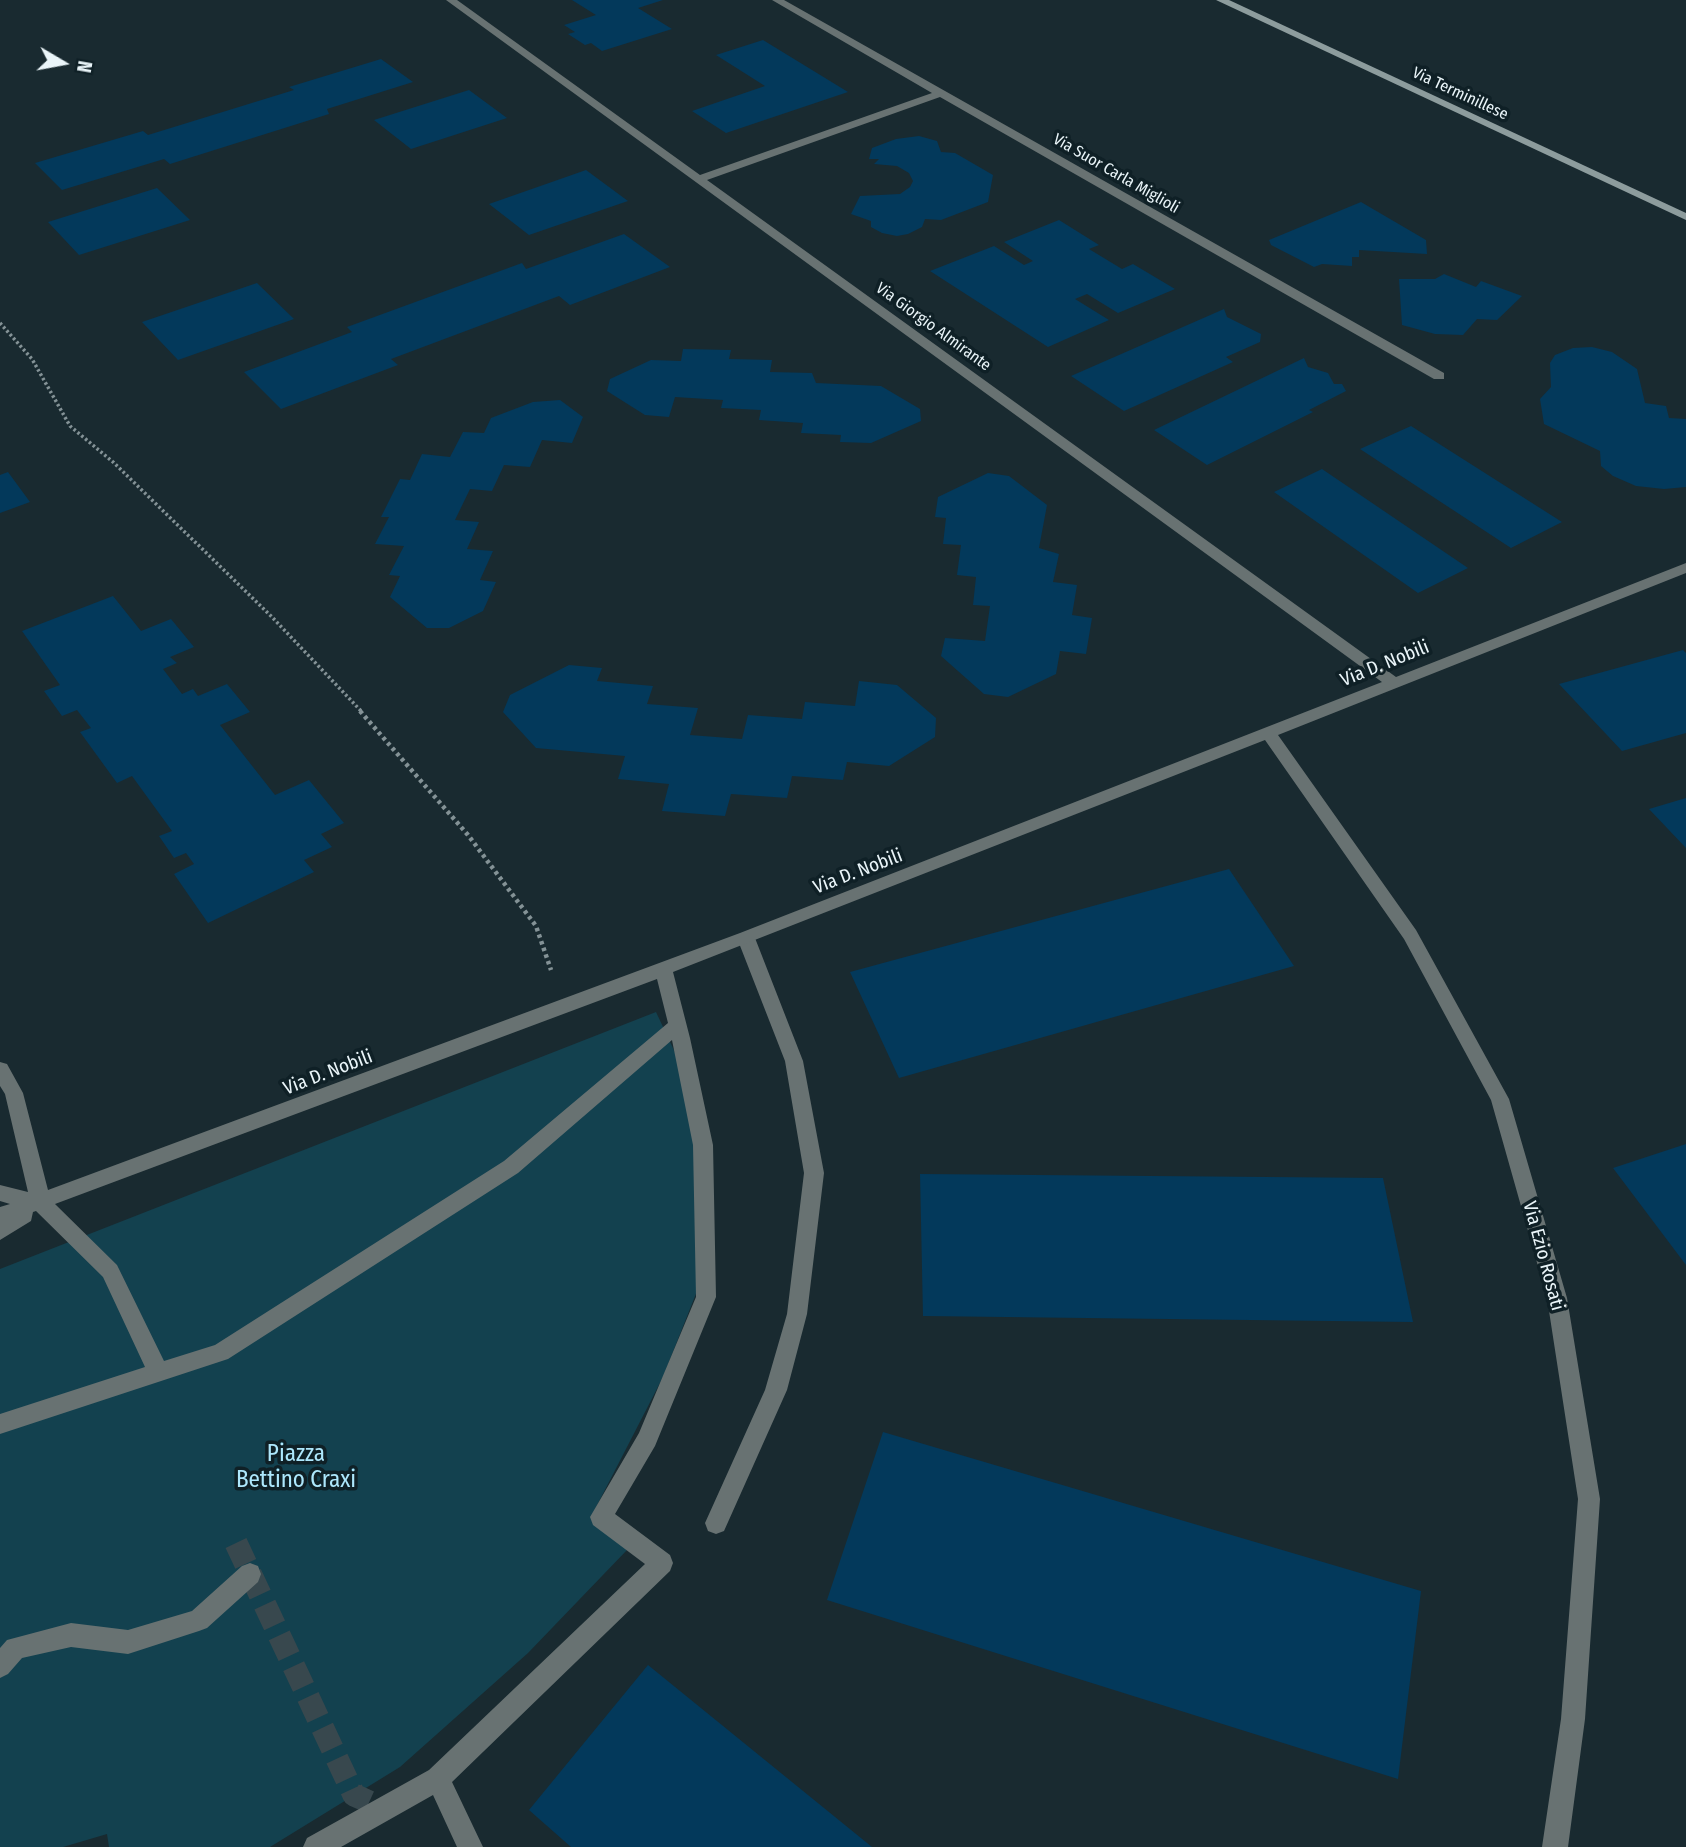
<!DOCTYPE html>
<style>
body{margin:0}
#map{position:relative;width:1686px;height:1847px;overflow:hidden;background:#192a30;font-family:"Fira Sans Condensed",sans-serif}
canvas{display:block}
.north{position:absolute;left:28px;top:28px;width:70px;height:70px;-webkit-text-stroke:5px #0f2026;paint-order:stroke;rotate:100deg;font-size:19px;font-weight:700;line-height:28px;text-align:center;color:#eaf5f9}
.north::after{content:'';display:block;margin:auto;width:24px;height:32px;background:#eaf5f9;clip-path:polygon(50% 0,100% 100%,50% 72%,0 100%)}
</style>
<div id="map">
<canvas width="1686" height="1847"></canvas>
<div class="north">N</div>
</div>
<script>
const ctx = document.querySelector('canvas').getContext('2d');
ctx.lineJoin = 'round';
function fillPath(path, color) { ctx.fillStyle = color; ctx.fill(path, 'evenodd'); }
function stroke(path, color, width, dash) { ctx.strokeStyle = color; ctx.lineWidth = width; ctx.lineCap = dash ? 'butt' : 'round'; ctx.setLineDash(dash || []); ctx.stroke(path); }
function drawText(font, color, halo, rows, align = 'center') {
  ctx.font = font + ' "Fira Sans Condensed",sans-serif'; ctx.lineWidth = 7; ctx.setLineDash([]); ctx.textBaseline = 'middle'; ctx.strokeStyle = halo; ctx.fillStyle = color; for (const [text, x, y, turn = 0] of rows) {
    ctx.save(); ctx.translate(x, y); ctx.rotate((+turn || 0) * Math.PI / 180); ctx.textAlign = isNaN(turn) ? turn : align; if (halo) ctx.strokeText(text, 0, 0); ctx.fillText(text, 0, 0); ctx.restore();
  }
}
const green = new Path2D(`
 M656 1012 687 1078 710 1162 703 1276 663 1377 592 1515 627 1550 528 1653 400 1767 270 1847H109L107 1834 63 1847H0V1269Z`);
const building = new Path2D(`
 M572 0H663L638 8 672 29 602 51 591 43 585 45 568 34 575 32 564 25 596 15Z
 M763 40 848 92 726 133 692 111 765 86 716 55Z
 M381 59 413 82 327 109 329 114 170 164 164 159 62 190 35 163 143 131 148 135 294 90 289 87Z
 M469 90 507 118 411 149 374 120Z
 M919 136 937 141 941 152 955 153 993 175 988 202 941 220 925 219 922 227 908 234 897 236 882 233 871 227V221L851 214 860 196 900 194 910 187 913 181 909 173 897 166 874 164 879 159H869L872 148 896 139Z
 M586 170 628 201 529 235 489 204Z
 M157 188 190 220 79 255 48 222Z
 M1361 202 1426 240 1427 254 1359 250V257H1352V266L1322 264 1314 267 1271 245 1269 240Z
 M1059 220 1099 245 1089 249 1122 269 1133 264 1175 289 1118 313 1087 294 1075 299 1109 320 1048 347 930 271 994 246 1024 265 1033 261 1004 242Z
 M624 234 670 267 570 305 559 296 391 359 398 365 281 409 244 372 352 332 347 327 522 263 526 269Z
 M1444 274 1476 287 1481 281 1522 296 1497 320 1477 319 1463 335 1435 334 1402 325 1399 279H1435Z
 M257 283 294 319 178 360 142 322Z
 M1224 309 1227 317 1261 334 1260 342 1226 357 1233 362 1124 411 1071 376Z
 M1592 347 1612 352 1637 369 1645 403 1666 406 1669 418 1686 419V487L1664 489 1636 486 1613 476 1601 466 1600 451 1544 424 1540 399 1551 387 1550 363 1555 355 1573 348Z
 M683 349 731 350 729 359 772 360 770 372 812 373 816 383 881 386 920 409 921 421 871 443 840 442 841 435 801 433 803 423 759 420 761 410 721 408 723 400 675 397 669 417 645 415 607 391 610 379 651 360 681 361Z
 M1304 358 1308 367 1328 373 1334 384H1342L1346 391 1309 410 1313 412 1207 465 1154 430Z
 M560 400 583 417 572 443 542 440 530 467 504 465 492 491 470 489 455 520 479 522 467 549 493 551 480 580 496 582 483 611 449 628H427L390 597 400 576 389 575 404 546 375 544 389 517H381L400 479 410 480 422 454 450 457 463 432 484 433 491 418 533 402Z
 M1411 426 1562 522 1511 548 1360 449Z
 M1322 469 1468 568 1418 593 1274 492Z
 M8 472 30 502 0 513V475Z
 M988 473 1009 476 1047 505 1039 548 1059 554 1053 582 1077 585 1072 615 1092 618 1086 654 1060 651 1056 674 1008 697 984 694 941 656 945 638 985 641 990 606 973 605 976 577 957 575 961 545 943 544 946 518 935 517 938 497Z
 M113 596 141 631 171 619 194 647 170 657 177 663 163 669 182 694 193 689 198 696 227 684 250 712 220 725 275 795 309 780 344 823 321 834 332 847 304 860 314 872 208 923 174 874 194 864 186 853 174 858 159 836 172 831 132 776 117 783 80 732 91 728 77 710 62 716 44 691 60 685 22 631Z
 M1683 650 1686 653V733L1622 751 1559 684Z
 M569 665 602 668 597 681 653 686 647 704 698 708 690 735 742 739 748 715 802 719 805 702 855 706 859 681 897 685 936 718 935 737 889 766 847 762 843 780 792 776 787 798 731 794 725 816 662 811 669 784 618 779 625 756 536 748 503 712 510 695Z
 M1686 798V848L1649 809Z
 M1229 869 1294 966 899 1078 850 972Z
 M1686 1144V1265L1613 1168Z
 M920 1174 1383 1178 1413 1322 923 1316Z
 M883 1432 1421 1591 1398 1779 827 1600Z
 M648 1665 872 1847H571L529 1810Z`);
const streetTunnel = new Path2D(`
 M236 1543 354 1795 385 1809`);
const pathFar1 = new Path2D(`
 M0 323 32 359 70 426 113 462 271 616 362 712`);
const path = new Path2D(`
 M360 711 468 835 536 926 551 970`);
const lane = new Path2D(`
 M746 931 755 938 803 1061 824 1173 807 1314 787 1390 724 1531 716 1534 708 1531 705 1523 765 1390 787 1314 804 1173 785 1061 737 938Z`);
const street = new Path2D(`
 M446 0H457L700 175 932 93 772 0H784L1444 373V379H1434L940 97 707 180 1396 677 1686 563V573L1278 735 1416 930 1509 1099 1567 1298 1600 1499 1585 1719 1568 1847H1542L1561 1719 1578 1499 1547 1298 1491 1100 1404 939 1265 740 673 972 690 1038 713 1145 716 1297 655 1446 615 1514 670 1555 673 1563 670 1571 452 1782 483 1847H457L433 1795 341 1847H303L307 1838 429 1770 645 1564 593 1525 590 1517 639 1433 696 1297 693 1145 672 1040 518 1173 228 1359 0 1434V1414L145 1367 103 1277 36 1211 33 1212 31 1221 0 1240V1207L10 1204 0 1201V1185L28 1192 5 1094 0 1086V1062L7 1064 23 1093 48 1190 740 933 1382 682ZM657 979 668 1023 504 1161 215 1345 164 1361 117 1265 55 1204Z
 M250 1563 258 1566 261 1574 258 1582 207 1628 199 1631 128 1654 71 1647 22 1658 8 1674 0 1678V1648L7 1640 71 1623 128 1630 192 1611 242 1566Z`);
const secondary = new Path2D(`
 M1216 0H1229L1686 213V220Z`);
const farStreetnames = [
 ["Via Terminillese",1460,94,25],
 ["Via Suor Carla Miglioli",1116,174,30],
 ["Via Giorgio Almirante",933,327,36]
];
const streetNames = [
 ["Via D. Nobili",1385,664,-22],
 ["Via D. Nobili",858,872,-21],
 ["Via D. Nobili",328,1073,-21],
 ["Via Ezio Rosati",1543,1256,75]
];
const nearParknames = [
 ["Piazza",296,1455],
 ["Bettino Craxi",296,1481]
];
fillPath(green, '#13414f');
fillPath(building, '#03395b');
stroke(streetTunnel, '#38484e', 23, [23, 11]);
stroke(pathFar1, '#849296', 3.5, [2.5, 2.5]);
stroke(path, '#849296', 4.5, [3.5, 3.5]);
fillPath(lane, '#687272');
fillPath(street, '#687272');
fillPath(secondary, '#8d9c9d');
drawText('16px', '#eaf5f9', '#0f2026', farStreetnames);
drawText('19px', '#eaf5f9', '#0f2026', streetNames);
drawText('23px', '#ade7fc', '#0f2026', nearParknames);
</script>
